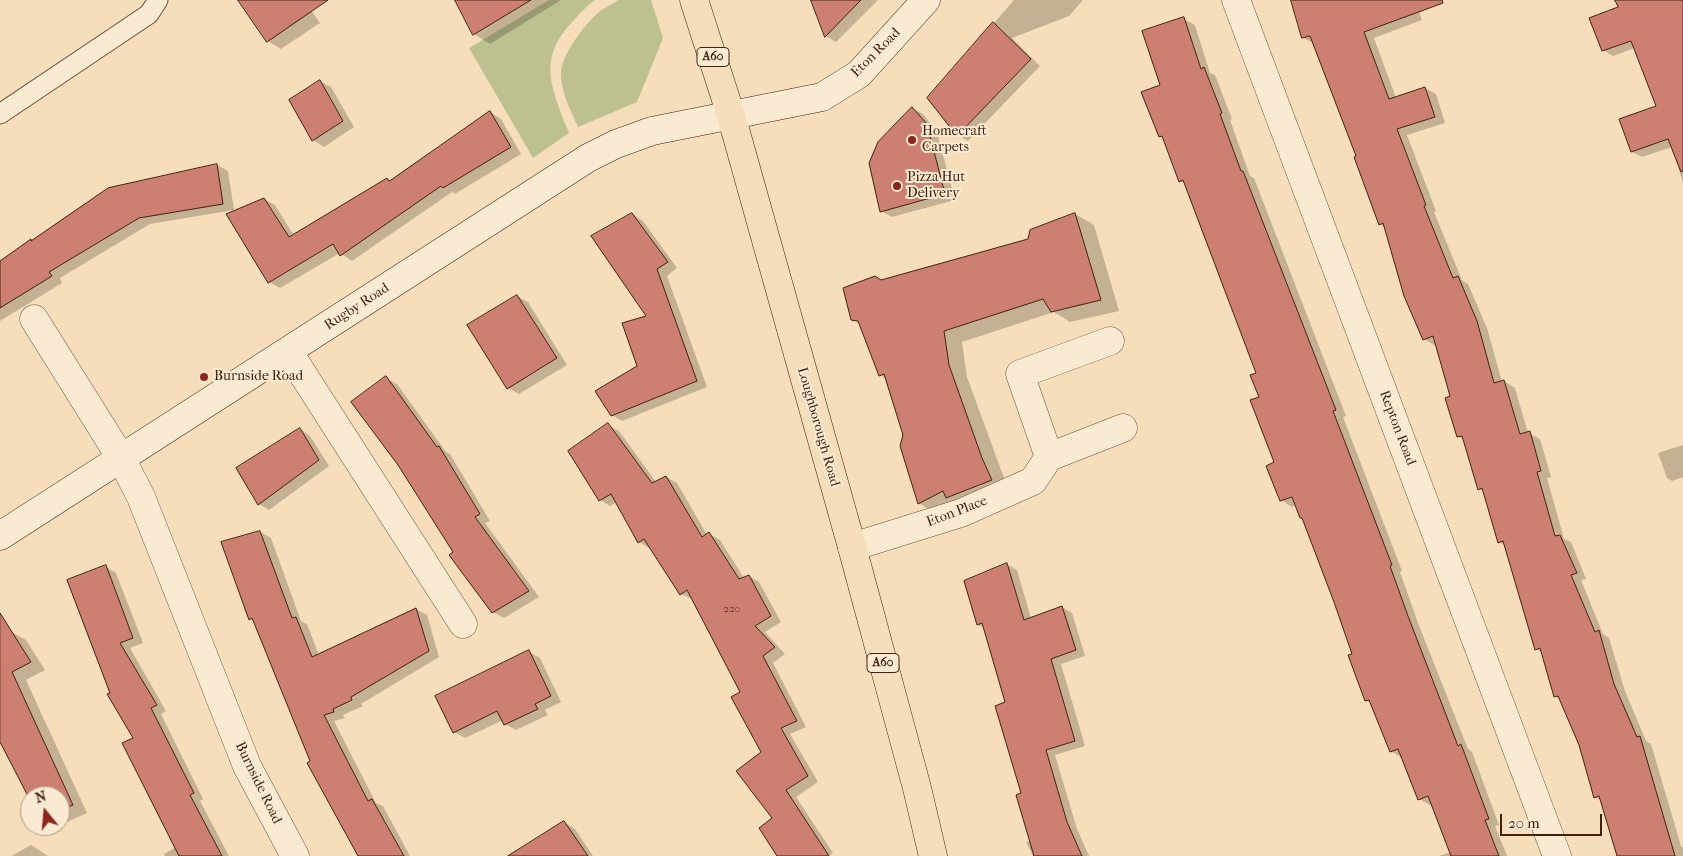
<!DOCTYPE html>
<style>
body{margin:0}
#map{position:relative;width:1683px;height:856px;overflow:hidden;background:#f6deba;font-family:"IM FELL French Canon",serif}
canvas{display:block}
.north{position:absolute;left:20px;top:786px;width:50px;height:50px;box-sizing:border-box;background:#f9ead2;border:1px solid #af9a85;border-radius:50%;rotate:343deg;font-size:14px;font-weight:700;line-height:20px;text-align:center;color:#412111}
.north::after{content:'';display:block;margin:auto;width:18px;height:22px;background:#8f2418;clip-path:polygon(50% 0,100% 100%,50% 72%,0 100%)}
.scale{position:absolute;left:1500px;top:814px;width:102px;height:22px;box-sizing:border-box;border:2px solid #412111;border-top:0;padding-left:6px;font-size:15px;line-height:18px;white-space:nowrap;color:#412111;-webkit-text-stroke:4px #f9ead2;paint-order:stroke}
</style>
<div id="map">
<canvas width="1683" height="856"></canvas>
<div class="north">N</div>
<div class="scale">20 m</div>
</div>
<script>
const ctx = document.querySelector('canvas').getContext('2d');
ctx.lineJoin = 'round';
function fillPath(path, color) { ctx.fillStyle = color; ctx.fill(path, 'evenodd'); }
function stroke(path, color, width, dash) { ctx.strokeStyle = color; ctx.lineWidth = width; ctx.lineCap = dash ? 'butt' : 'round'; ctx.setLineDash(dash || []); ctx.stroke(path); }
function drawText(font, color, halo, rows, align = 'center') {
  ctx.font = font + ' "IM FELL French Canon",serif'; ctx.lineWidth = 4; ctx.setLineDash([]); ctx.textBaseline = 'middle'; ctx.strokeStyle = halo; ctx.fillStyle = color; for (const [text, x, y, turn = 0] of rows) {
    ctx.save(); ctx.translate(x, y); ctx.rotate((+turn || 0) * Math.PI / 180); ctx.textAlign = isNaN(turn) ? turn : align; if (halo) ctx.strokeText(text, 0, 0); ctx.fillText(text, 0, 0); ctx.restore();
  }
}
const green = new Path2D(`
 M549 0H595C588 5 581 12 575 19 536 58 551 87 569 133L533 158 469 48Z
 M619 0H651L663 38 637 102 578 127C571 111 561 92 561 75 560 56 585 24 599 12 605 7 613 4 619 0Z`);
const shadow = new Path2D(`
 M240 0H304L320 23 281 49 268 41Z
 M456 0H561L490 44 474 34Z
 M812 0H878L836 42 826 36Z
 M1014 0H1083L1069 16 1012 38 1040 66 968 141 958 135 929 98Z
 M1293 0H1415L1422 20 1374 38 1396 98 1425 88 1436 94 1445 123 1407 135 1436 211 1434 212 1462 280 1468 284 1487 328 1502 382 1504 381 1515 388 1528 433 1540 439 1551 477 1547 478 1564 539 1571 542 1586 579 1581 580 1603 634 1609 638 1625 691 1646 741 1651 744 1681 846 1683 848V856H1623L1602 801 1595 797 1580 744 1561 700 1555 696 1542 652 1536 649 1506 546 1499 542 1485 493 1479 489 1464 440 1458 436 1452 397 1436 345H1434L1424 339 1386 228 1380 224 1358 157 1314 44 1304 38Z
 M1616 0H1676L1683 19V183L1672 147 1642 157 1632 152 1657 107 1635 48 1613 56 1603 50 1619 7Z
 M1184 19 1195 25 1210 73 1215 75 1232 119 1230 120 1250 176 1254 178 1346 416 1343 417 1402 571 1400 572 1418 623 1468 749 1472 752 1499 825 1495 826 1507 856H1439L1451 852 1433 804 1430 805 1419 799 1402 758 1391 751 1372 704 1366 700 1354 654 1304 519 1301 518 1296 505 1292 507 1281 500 1276 463 1260 398 1257 373 1186 184 1180 181 1165 139 1160 136 1161 85Z
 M320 81 331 87 354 127 324 147 313 140Z
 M912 108 923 114 937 132 955 200 892 217 881 211Z
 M490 112 501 119 521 154 455 194 452 192 352 261 340 253 280 288 269 282 264 199 275 205 294 236 387 180 390 181Z
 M217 165 228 171 234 210 150 224 60 278 62 283 0 321V262L32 242Z
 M632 214 643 221 677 268 667 276 707 387 622 421 612 415 639 367 648 316Z
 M1075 214 1094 225 1119 311 1070 322 1054 312 962 342 967 377 1001 470 1010 491 937 514 919 503 904 435 887 379 880 375 860 324 852 319 881 281 1029 240Z
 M517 296 528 302 567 365 519 394 508 388Z
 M386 378 397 384 446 452 450 454 490 521 485 523 539 597 504 618 493 612 455 553Z
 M608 425 619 431 656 482 666 477 677 483 707 535 709 534 720 540 744 578 749 576 759 582 781 622 765 632 785 654 773 663 806 727 790 734 818 782 796 797 833 853 829 856H778L763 753 741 693 692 599 681 594 651 547 649 548 639 542 617 502 610 506 600 500Z
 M300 429 310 436 329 466 269 510 259 504Z
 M1683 445V477L1672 481 1667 478 1658 453Z
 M260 532 271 538 301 621 307 624 319 655 416 609 427 615 439 657 361 704 363 706 343 715 345 718 334 721 376 803 383 806 410 856H361L312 761 255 621 250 619Z
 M1007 564 1017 570 1031 618 1062 607 1072 613 1085 656 1061 664 1085 746 1055 755 1077 829 1089 856H1033L1026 842 1031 840 1007 703 985 628 978 625 966 582Z
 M106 567 116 573 143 643 130 648 166 711 161 714 203 799 200 801 229 856H165L164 854 176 847 135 738 112 693Z
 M11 632 26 640 45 670 26 680 87 813 60 825V796H30V798L0 739V640Z
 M529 652 540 658 561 702 545 710 548 715 516 730 505 724 503 720 465 738 454 732Z
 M564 822 575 829 593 856H545Z
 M31 845 48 856H11Z`);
const building = new Path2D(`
 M238 0H328L267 42Z
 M455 0H531L473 35Z
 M811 0H861L825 37Z
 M1291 0H1442L1443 3 1364 32 1389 99 1425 87 1435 117 1397 129 1426 205 1424 206 1453 278 1458 276 1477 321 1494 383 1504 380 1520 434 1530 431 1541 471 1537 472 1555 536 1560 535 1577 573 1571 575 1595 632 1599 630 1614 684 1637 737 1640 736 1675 856H1617L1599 796 1594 798 1579 745 1558 696 1554 697 1540 648 1535 650 1503 541 1498 543 1482 488 1478 490 1462 436 1457 437 1445 398 1450 396 1433 336 1423 340 1404 296 1383 223 1379 225 1354 157 1356 156 1310 36 1302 38Z
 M1615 0H1683V171L1681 172 1668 139 1631 152 1619 119 1656 106 1631 41 1602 51 1589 18 1618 7Z
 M1184 17 1201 69 1204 67 1222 113 1220 114 1241 171H1243L1336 410 1333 411 1392 565 1390 566 1408 616 1458 746 1461 744 1489 819 1485 820 1499 856H1451L1428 796 1418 800 1398 749 1390 752 1369 700 1365 701 1348 655 1352 654 1334 602 1302 518H1300L1292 497 1280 501 1266 466 1274 462 1250 400 1259 397 1250 375 1256 373 1183 180 1179 182 1162 136 1159 137 1141 92 1160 85 1142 31Z
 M993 22 1031 59 957 136 927 98Z
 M320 80 343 121 312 141 289 100Z
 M912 107 927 124 945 194 880 212 869 163 878 142Z
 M490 111 511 147 443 188 441 186 340 256 333 244 268 283 226 214 264 198 289 237 387 178 389 181Z
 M217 164 223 204 139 218 49 272 52 276 0 308V261L31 239V241L108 188Z
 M632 213 668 262 657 269 697 381 611 416 595 391 637 366 622 323 646 316 591 236Z
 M1075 213 1101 300 1051 312 1043 299 944 331 949 365 982 458 992 480 946 498 943 491 918 504 900 446 903 435 884 374 879 376 858 321 851 320 843 288 875 276 881 280 1028 239 1030 230Z
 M517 295 557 358 507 389 467 325Z
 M386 376 437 447 439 446 480 514 475 517 529 591 492 613 449 555 453 552 398 465 351 402Z
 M608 423 652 483 666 476 702 537 709 532 739 579 749 575 771 616 755 626 775 647 763 656 797 721 781 728 808 776 786 790 829 856H777L759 828 772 818 736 771 761 752 731 697 740 692 687 590 680 595 644 539 638 543 611 494 599 501 568 451Z
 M300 428 319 460 258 505 236 468Z
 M260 531 292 618 296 617 312 657 416 608 429 651 351 697 352 700 333 709 334 712 324 715 368 801 372 799 404 856H358L307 763 310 761 252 618 249 620 221 542Z
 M1007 563 1024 620 1062 606 1076 650 1051 659 1075 741 1046 750 1067 822 1082 856H1034L1016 795 1021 793 995 706 1005 702 982 623 977 625 964 581Z
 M106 565 133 638 120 643 157 705 151 708 194 793 190 795 222 856H179L122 743 133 738 107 694 110 693 67 580Z
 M0 613 31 662 12 672 73 805 60 810V796H30V800L0 742Z
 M529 650 551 696 535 704 538 709 504 725 497 711 453 733 435 696Z
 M564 821 588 856H508Z`);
const lane = new Path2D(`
 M0 114 149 14 158 0`);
const street = new Path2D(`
 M1236 0 1557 856
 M34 319 121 458 141 497 247 766 295 856
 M288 351 463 624
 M1049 457 1020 374 1110 341
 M852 547 961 513 1033 481 1049 457 1123 428`);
const secondary = new Path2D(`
 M0 536 588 158 616 144 652 131 822 97 859 74 926 0`);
const primary = new Path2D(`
 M694 0 731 115 852 547 917 788 933 856`);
const markers = [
 [912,140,5,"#8f2418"],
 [897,186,5,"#8f2418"],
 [204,377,5,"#8f2418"]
];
const numberNames = [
 ["220",732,609]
];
const shields = [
 [713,57,32],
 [883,663,32]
];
const shieldNames = [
 ["A60",713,57],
 ["A60",883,663]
];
const streetNames = [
 ["Eton Road",876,53,-45],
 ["Rugby Road",357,307,-33],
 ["Loughborough Road",818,427,74],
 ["Repton Road",1397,428,69],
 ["Eton Place",957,512,-21],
 ["Burnside Road",258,783,64]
];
const poiNames = [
 ["Homecraft",922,132],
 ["Carpets",922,148],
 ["Pizza Hut",907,178],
 ["Delivery",907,194],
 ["Burnside Road",214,377]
];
fillPath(green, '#bdc18f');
fillPath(shadow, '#0003');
fillPath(building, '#cd8071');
stroke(building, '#412111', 1);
stroke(lane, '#6e503b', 21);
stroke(street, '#6e503b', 29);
stroke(secondary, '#412111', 29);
stroke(primary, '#412111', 29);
stroke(lane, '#f9ead2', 19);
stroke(street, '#f9ead2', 28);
stroke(secondary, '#f9ead2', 28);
stroke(primary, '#f6deba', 28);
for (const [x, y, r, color] of markers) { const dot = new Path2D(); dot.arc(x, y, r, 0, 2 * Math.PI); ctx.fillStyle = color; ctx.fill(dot); stroke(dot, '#f9ead2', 2); }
drawText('11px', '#643929', null, numberNames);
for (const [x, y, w] of shields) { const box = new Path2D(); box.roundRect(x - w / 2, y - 9.5, w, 19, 4); ctx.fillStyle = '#f9ead2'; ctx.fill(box); stroke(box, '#412111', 1); }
drawText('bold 12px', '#412111', null, shieldNames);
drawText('14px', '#412111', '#f9ead2', streetNames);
drawText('14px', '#412111', '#f9ead2', poiNames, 'left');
</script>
